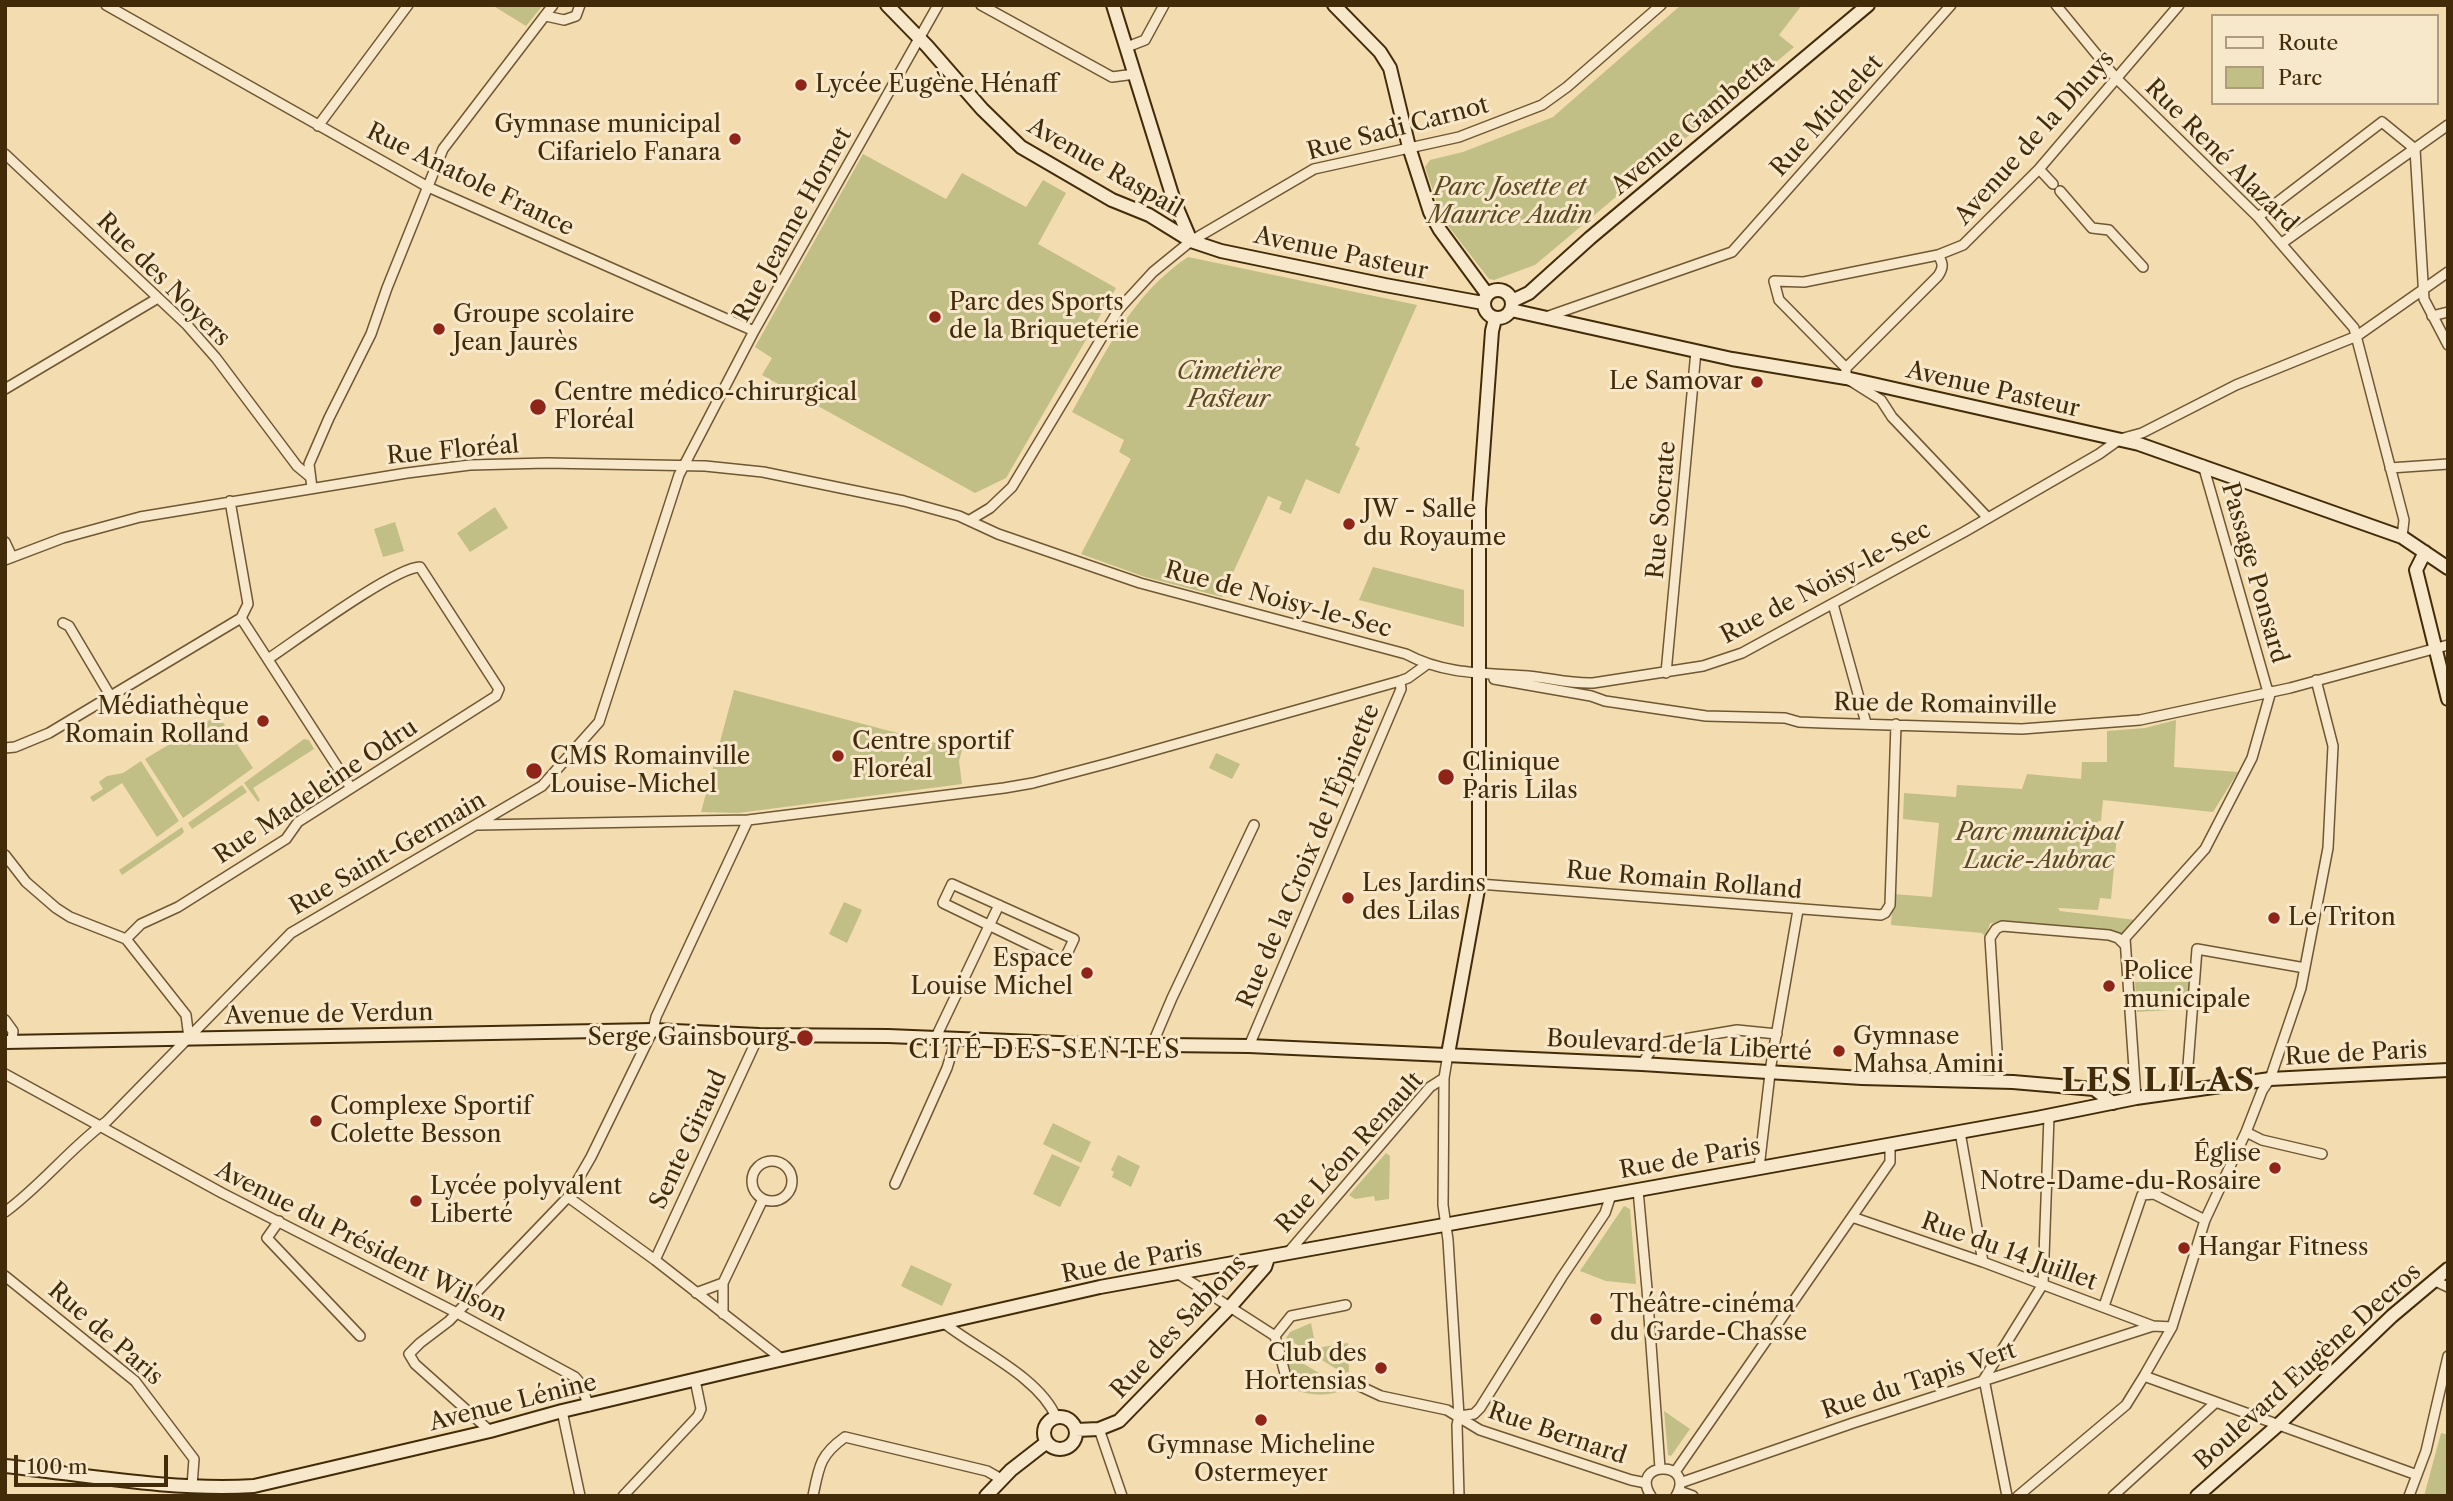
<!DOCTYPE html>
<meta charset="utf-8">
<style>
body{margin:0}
#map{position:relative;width:2453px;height:1501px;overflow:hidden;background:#f3dcaf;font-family:"Libre Caslon Text",serif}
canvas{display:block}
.frame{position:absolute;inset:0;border:7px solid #422b08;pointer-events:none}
.legend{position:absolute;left:2211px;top:14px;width:228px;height:91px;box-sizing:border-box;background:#f7e8cb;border:2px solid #af9c7d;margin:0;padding:9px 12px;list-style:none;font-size:21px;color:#422b08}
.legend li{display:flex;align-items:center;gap:14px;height:35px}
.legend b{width:35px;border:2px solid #af9c7d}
.scale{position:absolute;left:14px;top:1455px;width:154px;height:32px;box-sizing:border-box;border:4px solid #422b08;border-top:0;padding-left:9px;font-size:21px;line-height:24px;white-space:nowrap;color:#422b08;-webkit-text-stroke:5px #f7e8cb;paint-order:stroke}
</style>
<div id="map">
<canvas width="2453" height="1501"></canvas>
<div class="frame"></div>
<ul class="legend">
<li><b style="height:9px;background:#f7e8cb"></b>Route</li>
<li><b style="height:19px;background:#c1bf86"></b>Parc</li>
</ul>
<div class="scale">100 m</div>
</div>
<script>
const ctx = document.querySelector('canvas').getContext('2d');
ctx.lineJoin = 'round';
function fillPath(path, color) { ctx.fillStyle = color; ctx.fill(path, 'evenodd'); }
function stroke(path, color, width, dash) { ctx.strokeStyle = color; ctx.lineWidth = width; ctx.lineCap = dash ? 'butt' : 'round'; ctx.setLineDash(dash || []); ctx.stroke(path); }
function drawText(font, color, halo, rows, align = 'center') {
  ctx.font = font + ' "Libre Caslon Text",serif'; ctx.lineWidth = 6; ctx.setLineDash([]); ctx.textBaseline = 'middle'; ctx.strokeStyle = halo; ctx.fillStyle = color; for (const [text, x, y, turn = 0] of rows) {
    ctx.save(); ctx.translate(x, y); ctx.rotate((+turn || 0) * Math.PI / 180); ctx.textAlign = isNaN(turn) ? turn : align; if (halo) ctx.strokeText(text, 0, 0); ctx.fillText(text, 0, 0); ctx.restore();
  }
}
const green = new Path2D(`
 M492 5H543L526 26Z
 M1681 5H1802L1779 35 1794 47 1535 265 1494 280 1489 279 1442 218 1425 167 1430 160 1463 152 1553 117Z
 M863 154 946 199 962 173 1026 207 1043 180 1066 193 1038 244 1116 288 1006 478 975 493 762 375 772 358 755 347Z
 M1188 257 1417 305 1355 445 1360 448 1339 494 1306 479 1291 514 1279 509 1282 502 1268 496 1222 597 1145 577 1081 554 1131 459 1119 452 1124 440 1072 412C1105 354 1131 295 1188 257Z
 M495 507 508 528 470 552 457 533Z
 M395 522 404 551 383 557 374 529Z
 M1373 567 1464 590V627L1359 600Z
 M734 690 962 750 959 761 962 784 738 813 701 812Z
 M218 715 253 768 183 818 145 759Z
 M2176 720 2174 767 2238 772 2213 812 2103 800 2101 821H2098L2097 833 2117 835 2111 899 2100 898 2098 910 2058 908 2060 911 2136 920 2123 935 1990 923 1986 937 1982 933 1891 925 1893 894 1932 897 1939 823 1903 819 1904 793 1956 797 1957 785 2022 789 2027 774 2081 779 2082 762H2107V731L2145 728Z
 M304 739 309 740 314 749 253 788 260 800 258 802 244 783Z
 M1216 753 1240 764 1232 779 1209 768Z
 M141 761 179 821 157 837 122 783 93 802 90 797 103 789 99 782 107 776 123 773Z
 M242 785 247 792 192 829 188 823Z
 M182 827 184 832 181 835 122 875 119 870Z
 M844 902 862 910 847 943 829 934Z
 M2135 982H2188L2187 1009 2137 1012Z
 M1053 1123 1091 1142 1081 1163 1043 1144Z
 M1386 1153 1390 1156 1389 1199 1375 1201 1374 1196 1355 1199 1349 1195Z
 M1052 1154 1080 1167 1060 1207 1033 1194Z
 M1118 1155 1140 1166 1131 1187 1112 1177 1114 1172 1111 1170Z
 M1624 1206 1630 1209 1636 1284 1606 1281 1580 1271Z
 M911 1265 952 1284 942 1306 901 1286Z
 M1311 1323 1316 1348 1348 1343 1349 1372 1343 1373 1286 1338 1290 1332Z
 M1282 1351 1346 1389C1328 1397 1311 1396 1293 1389Z
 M1664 1411 1690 1429 1671 1456 1668 1455Z
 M2441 1433 2448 1435V1496H2424Z`);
const street = new Path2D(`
 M106 5 428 187 754 331
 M981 5 1112 77 1135 74
 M2056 5 2116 78 2258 217 2354 328 2404 520 2402 537
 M546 16 564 20 576 16 580 5
 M1127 47 1145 40 1164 5
 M318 126 408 5
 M5 154 187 325 216 358 297 466 309 476
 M2039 169 2053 184
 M2060 191 2092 228 2109 230 2143 267
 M2258 217 2382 122 2415 149 2424 299 2448 345
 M2282 243 2448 125
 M2432 316 2448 312
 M1546 317 1732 252 1951 5
 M1846 368 1938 276C1944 267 1943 263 1938 255
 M5 389 158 298
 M2203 465 2268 692
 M2390 468 2448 464
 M312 488 309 464 329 418 371 334 387 288 443 149 553 5
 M230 501 248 604 241 618 351 788
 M1988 518 1892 417 1881 400 1846 378V368L1779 300 1774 281 1804 282 1938 255 1963 245 2039 169 2179 5
 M970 520 990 508 1012 487 1119 309 1153 272 1191 241 1314 169 1459 137 1542 105 1567 87 1661 5
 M5 542 12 557
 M5 560 63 538 140 517 407 473 470 465 547 463 705 466 763 472 904 501 959 516 998 534 1140 583 1406 654C1445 675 1486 673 1528 676 1550 678 1571 684 1593 683L1703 666 1742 653 1964 532 2099 454 2120 439 2142 433 2236 385 2357 336 2448 272
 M1833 604 1866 723
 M63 623 69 626 111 697
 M1666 673 1696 351
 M1494 679 1591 696 1605 701 1706 716 1785 718 1799 722 1823 723 2022 729 2140 720 2290 688 2448 645
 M5 748 15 747 49 733 241 618
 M478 825 748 820 1004 788 1033 783 1109 763 1400 681 1408 678 1426 665
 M5 855 26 882 56 908 70 917 126 939 186 1015 189 1038
 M952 884 1074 939 1066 956 1061 960 943 903Z
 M1479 884 1881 915 1885 913 1890 905 1896 724
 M126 939 141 924 178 907 286 839 298 822 496 696 499 689 420 567C395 567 295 641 268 659
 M5 1020 13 1031 12 1042
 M936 1037 999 905
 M1152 1045 1172 998 1254 825
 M1249 1046 1401 689 1400 681
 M1448 1054 1444 1078 1443 1205 1448 1240 1459 1416 1457 1425 1459 1496
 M1642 1064 1655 1044 1737 1030 1777 1034
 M5 1074 222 1193 457 1313 575 1377 580 1383 589 1406
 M1999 1082 1990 938 1996 929 2002 926 2109 935 2118 938 2124 944
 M2186 1091 2197 949 2305 968
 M2136 1098 2125 938 2205 849 2252 758 2271 691
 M1960 1132 1983 1262
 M2246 1132 2262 1140 2322 1154
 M752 1181a20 20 0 1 1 40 0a20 20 0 1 1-40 0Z
 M1759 1168 1771 1065 1798 910
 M895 1184 947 1068 956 1039
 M1638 1190 1647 1289 1660 1468
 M568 1197 655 1260 783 1360
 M5 1212C42 1185 70 1148 107 1121L291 933 542 786 599 722 679 475 754 331 938 5
 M1852 1217 1983 1262 2153 1326
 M279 1221 267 1238 360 1336
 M1287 1254 1430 1087 1444 1078
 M655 1260 759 1035
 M1177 1273 1275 1336 1287 1381
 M5 1276 135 1381 194 1459 192 1486
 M2433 1280 2448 1287
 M696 1293 723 1283
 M2104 1306 2142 1195 2154 1194 2205 1220
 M723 1314V1283L763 1199
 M944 1323C978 1350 1039 1377 1056 1417
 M1275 1336 1291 1316 1346 1305
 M2144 1376 2417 1475
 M1353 1383 1381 1396 1447 1410 1480 1430 1631 1480 1646 1483
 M562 1411 580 1496
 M1459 1416 1474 1414 1480 1408 1562 1277 1605 1213 1611 1195
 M1099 1429 1122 1496
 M490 1431 415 1364 409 1354 420 1343 449 1321 568 1197 591 1157 653 1030 656 1017 748 820
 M1675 1472 1890 1162V1145
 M1680 1483 1853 1423 2153 1326 2172 1327
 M1679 1491 1693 1496
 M623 1496 698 1416 701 1409 695 1380
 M813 1496C819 1466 820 1455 845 1437L987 1471 1001 1479
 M1651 1496C1628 1461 1697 1459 1676 1496
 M2007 1496 1984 1379 2043 1284 2049 1116
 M2018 1496 2126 1405 2144 1376 2172 1327 2205 1220 2246 1132 2262 1091 2270 1079 2301 988 2328 848 2333 746 2316 680
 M2113 1496 2215 1403
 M2409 1496 2426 1451 2448 1356`);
const secondary = new Path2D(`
 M887 5 927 46 982 109 1021 147 1112 200 1149 215 1191 241 1221 251 1385 285 1483 303
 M1113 5 1174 201 1191 241
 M1334 5 1380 52 1390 68 1409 147 1430 212 1440 230 1487 294
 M1484 304a14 14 0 1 1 28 0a14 14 0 1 1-28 0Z
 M1512 301 1529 293 1590 238 1868 5
 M1511 310 1732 359 1846 378 2139 444 2402 537 2448 568
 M2425 552 2416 570 2418 578 2448 699
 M5 1042 653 1030 759 1035 888 1036 1083 1044 1249 1046 1642 1064 1862 1078 2013 1082 2094 1089 2113 1103
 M1448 1054 1479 884V509L1492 331 1495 319
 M1044 1433a16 16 0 1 1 32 0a16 16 0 1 1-32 0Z
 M1076 1430 1099 1429 1119 1421 1230 1307 1265 1267 1268 1258
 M5 1466C87 1475 172 1491 254 1486L490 1431 562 1411 744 1368 1100 1287 2037 1118 2136 1098 2270 1079 2448 1070
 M986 1496 1011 1470 1047 1442
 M2197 1496 2277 1426 2392 1316 2448 1269`);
const markers = [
 [801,85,7,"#8f2418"],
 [735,139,7,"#8f2418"],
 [935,317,7,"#8f2418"],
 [439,329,7,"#8f2418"],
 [1757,382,7,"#8f2418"],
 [538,407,9,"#8f2418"],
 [1349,524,7,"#8f2418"],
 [263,721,7,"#8f2418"],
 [838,756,7,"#8f2418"],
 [534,771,9,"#8f2418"],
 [1446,777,9,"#8f2418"],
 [1348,898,7,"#8f2418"],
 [2274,918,7,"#8f2418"],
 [1087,973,7,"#8f2418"],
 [2109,986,7,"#8f2418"],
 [805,1038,9,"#8f2418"],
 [1839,1051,7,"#8f2418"],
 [316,1121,7,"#8f2418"],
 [2275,1168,7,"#8f2418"],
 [416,1201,7,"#8f2418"],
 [2184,1248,7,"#8f2418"],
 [1596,1319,7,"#8f2418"],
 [1381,1368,7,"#8f2418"],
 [1261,1420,7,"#8f2418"]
];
const poiNames = [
 ["Lycée Eugène Hénaff",815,85],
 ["Gymnase municipal",721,125,"right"],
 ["Cifarielo Fanara",721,153,"right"],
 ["Parc des Sports",949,303],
 ["de la Briqueterie",949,331],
 ["Groupe scolaire",453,315],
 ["Jean Jaurès",453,343],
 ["Le Samovar",1743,382,"right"],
 ["Centre médico-chirurgical",554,393],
 ["Floréal",554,421],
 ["JW - Salle",1363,510],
 ["du Royaume",1363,538],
 ["Médiathèque",249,707,"right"],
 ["Romain Rolland",249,735,"right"],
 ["Centre sportif",852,742],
 ["Floréal",852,770],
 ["CMS Romainville",550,757],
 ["Louise-Michel",550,785],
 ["Clinique",1462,763],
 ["Paris Lilas",1462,791],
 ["Les Jardins",1362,884],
 ["des Lilas",1362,912],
 ["Le Triton",2288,918],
 ["Espace",1073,959,"right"],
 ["Louise Michel",1073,987,"right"],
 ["Police",2123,972],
 ["municipale",2123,1000],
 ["Gymnase",1853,1037],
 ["Mahsa Amini",1853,1065],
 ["Serge Gainsbourg",789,1038,"right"],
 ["Complexe Sportif",330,1107],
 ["Colette Besson",330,1135],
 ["Église",2261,1154,"right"],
 ["Notre-Dame-du-Rosaire",2261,1182,"right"],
 ["Lycée polyvalent",430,1187],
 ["Liberté",430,1215],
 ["Hangar Fitness",2198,1248],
 ["Théâtre-cinéma",1610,1305],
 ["du Garde-Chasse",1610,1333],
 ["Club des",1367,1354,"right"],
 ["Hortensias",1367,1382,"right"],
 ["Gymnase Micheline",1261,1446,"center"],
 ["Ostermeyer",1261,1474,"center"]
];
const streetNames = [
 ["Rue Michelet",1827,116,-48],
 ["Avenue Gambetta",1693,125,-40],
 ["Rue Sadi Carnot",1398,129,-15],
 ["Avenue de la Dhuys",2035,138,-48],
 ["Rue René Alazard",2221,156,45],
 ["Avenue Raspail",1105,168,30],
 ["Rue Anatole France",470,180,26],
 ["Rue Jeanne Hornet",793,225,-61],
 ["Avenue Pasteur",1341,254,12],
 ["Rue des Noyers",163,280,45],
 ["Avenue Pasteur",1993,390,13],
 ["Rue Floréal",453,451,-5],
 ["Rue Socrate",1662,510,-85],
 ["Passage Ponsard",2254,573,74],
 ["Rue de Noisy-le-Sec",1826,583,-28],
 ["Rue de Noisy-le-Sec",1278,600,15],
 ["Rue de Romainville",1945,705,1],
 ["Rue Madeleine Odru",316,792,-34],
 ["Rue Saint-Germain",388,854,-30],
 ["Rue de la Croix de l'Épinette",1309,856,-67],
 ["Rue Romain Rolland",1684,881,5],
 ["Avenue de Verdun",329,1015,-1],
 ["Boulevard de la Liberté",1679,1046,3],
 ["Rue de Paris",2356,1054,-3],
 ["Sente Giraud",689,1140,-65],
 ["Rue Léon Renault",1350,1153,-48],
 ["Rue de Paris",1690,1159,-10],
 ["Avenue du Président Wilson",361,1242,27],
 ["Rue du 14 Juillet",2009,1252,20],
 ["Rue de Paris",1132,1262,-11],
 ["Rue des Sablons",1179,1327,-47],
 ["Rue de Paris",105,1334,41],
 ["Boulevard Eugène Decros",2308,1367,-42],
 ["Rue du Tapis Vert",1919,1381,-18],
 ["Avenue Lénine",513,1403,-14],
 ["Rue Bernard",1557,1434,19]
];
const parkNames = [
 ["Parc Josette et",1510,188],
 ["Maurice Audin",1510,216],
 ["Cimetière",1229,372],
 ["Pasteur",1229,400],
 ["Parc municipal",2039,833],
 ["Lucie-Aubrac",2039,861]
];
const neighbourhoodNames = [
 ["CITÉ DES SENTES",1045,1050]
];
const districtNames = [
 ["LES LILAS",2159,1082]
];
fillPath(green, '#c1bf86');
stroke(street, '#6e5732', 12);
stroke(secondary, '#422b08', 16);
stroke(street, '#f7e8cb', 9);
stroke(secondary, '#f7e8cb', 12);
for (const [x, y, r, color] of markers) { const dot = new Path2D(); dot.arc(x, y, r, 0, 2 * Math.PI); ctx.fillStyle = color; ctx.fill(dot); stroke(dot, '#f7e8cb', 2.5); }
drawText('24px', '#422b08', '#f7e8cb', poiNames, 'left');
drawText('24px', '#422b08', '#f7e8cb', streetNames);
drawText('italic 24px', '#5b4921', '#f7e8cb', parkNames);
ctx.letterSpacing = '2px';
drawText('26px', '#422b08', '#f7e8cb', neighbourhoodNames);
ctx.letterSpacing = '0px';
ctx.letterSpacing = '2px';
drawText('bold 32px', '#422b08', '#f7e8cb', districtNames);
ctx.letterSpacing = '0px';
</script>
